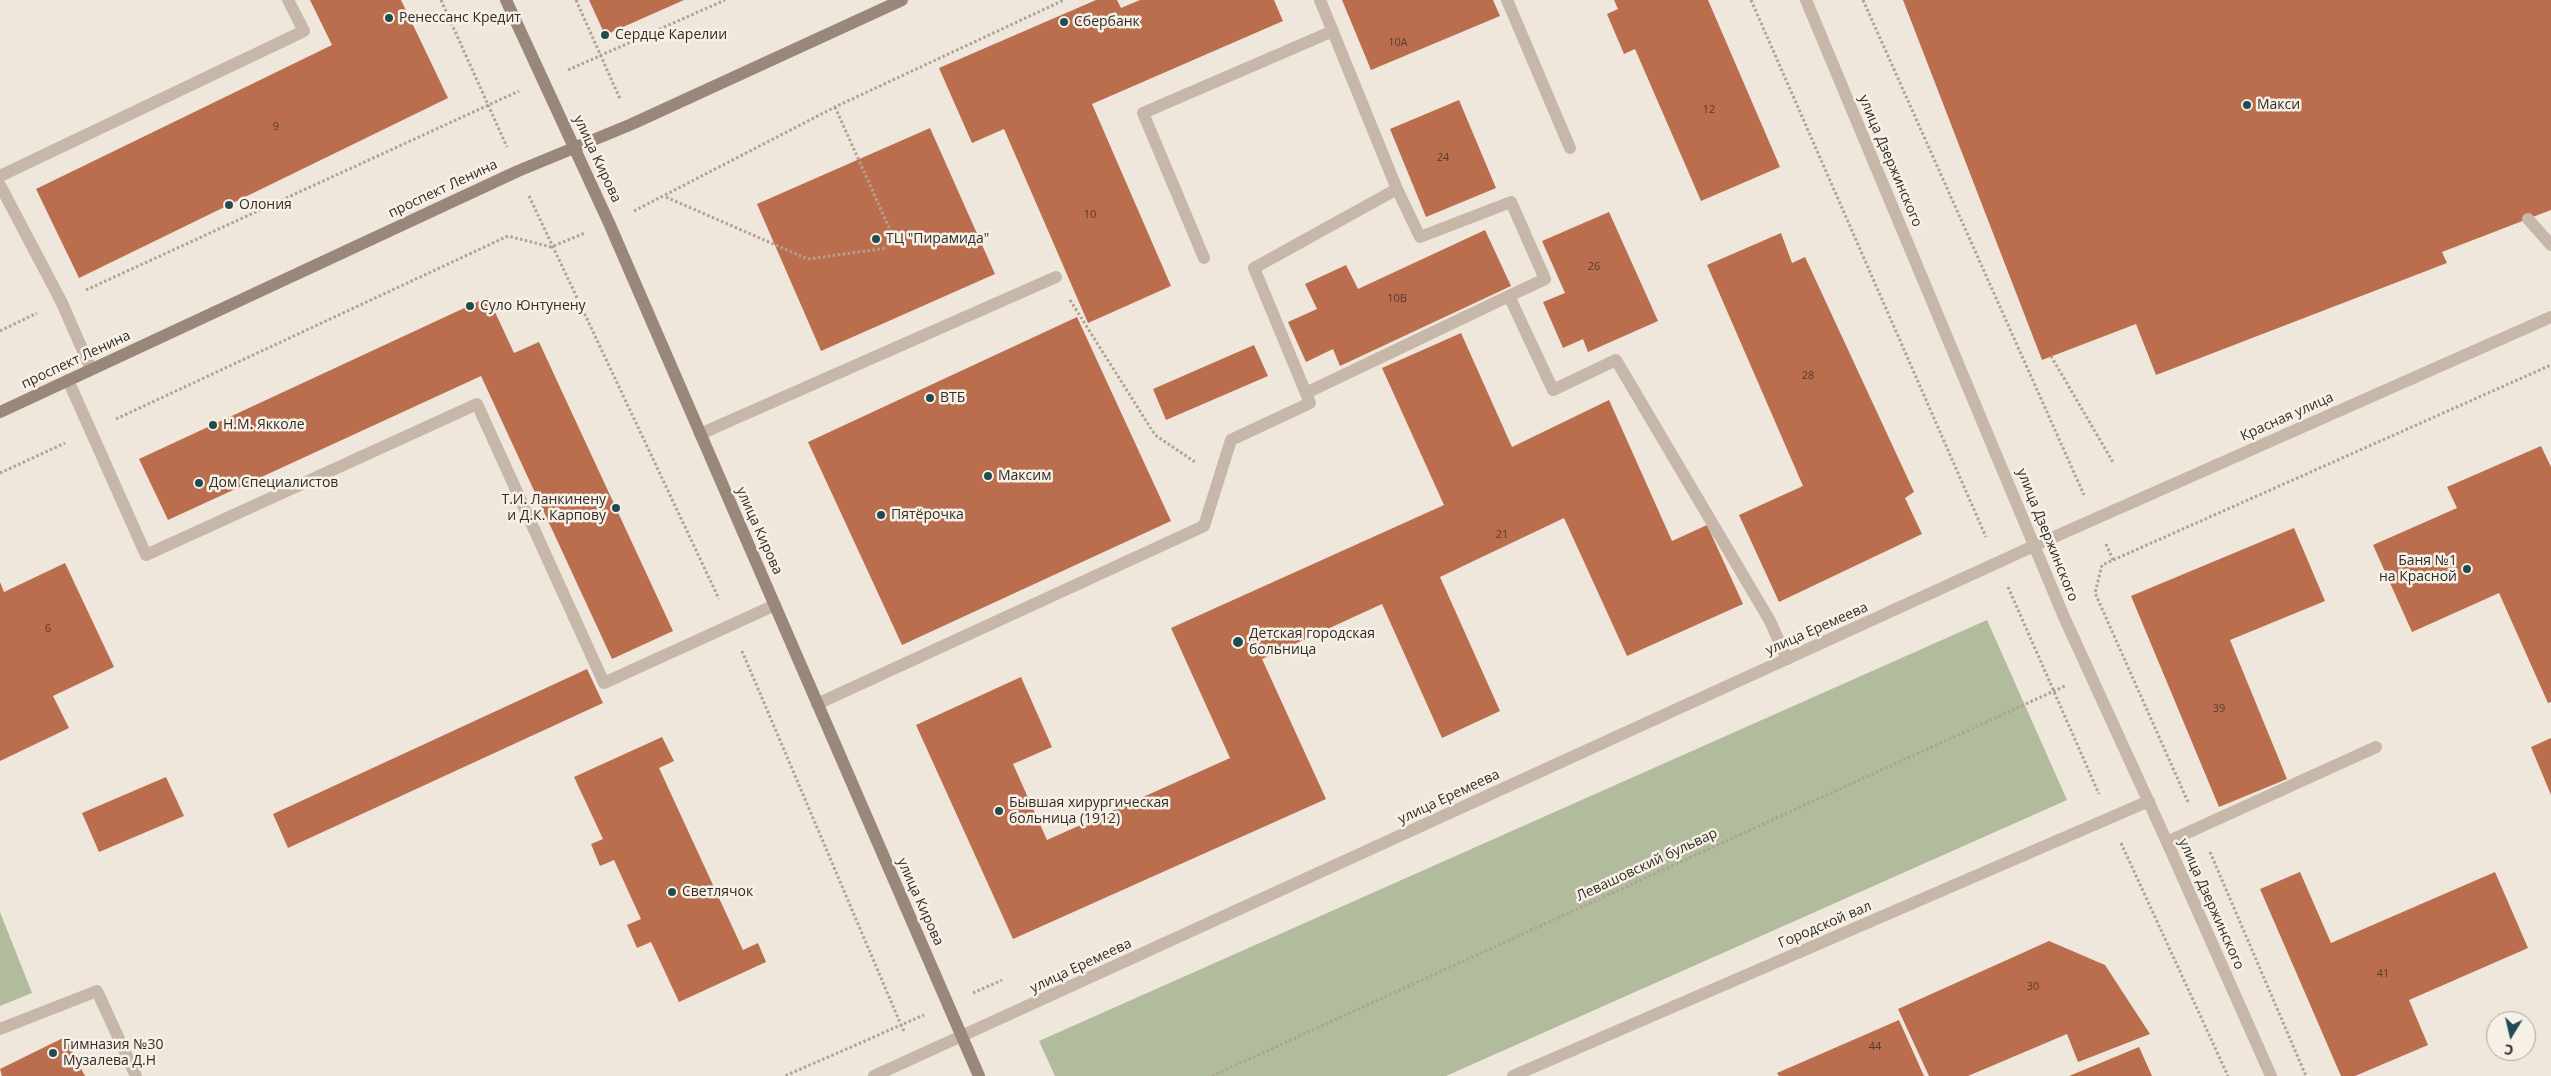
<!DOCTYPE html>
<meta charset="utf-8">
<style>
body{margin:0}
#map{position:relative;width:2551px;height:1076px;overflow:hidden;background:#efe7db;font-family:"Open Sans",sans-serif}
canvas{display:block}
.north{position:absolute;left:2486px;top:1011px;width:50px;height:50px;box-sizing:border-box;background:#f7f0e6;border:1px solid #a9a29a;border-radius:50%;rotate:189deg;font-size:14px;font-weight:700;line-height:20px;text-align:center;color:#332c27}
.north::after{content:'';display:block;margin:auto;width:18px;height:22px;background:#214b51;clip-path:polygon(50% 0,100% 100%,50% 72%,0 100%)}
</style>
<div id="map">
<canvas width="2551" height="1076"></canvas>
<div class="north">С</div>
</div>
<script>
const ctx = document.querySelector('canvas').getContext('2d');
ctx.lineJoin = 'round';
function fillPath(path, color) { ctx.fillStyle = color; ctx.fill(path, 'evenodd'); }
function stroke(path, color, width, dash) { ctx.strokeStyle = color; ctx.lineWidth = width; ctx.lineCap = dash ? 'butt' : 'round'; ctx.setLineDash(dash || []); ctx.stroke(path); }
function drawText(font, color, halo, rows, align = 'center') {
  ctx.font = font + ' "Open Sans",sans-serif'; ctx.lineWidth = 5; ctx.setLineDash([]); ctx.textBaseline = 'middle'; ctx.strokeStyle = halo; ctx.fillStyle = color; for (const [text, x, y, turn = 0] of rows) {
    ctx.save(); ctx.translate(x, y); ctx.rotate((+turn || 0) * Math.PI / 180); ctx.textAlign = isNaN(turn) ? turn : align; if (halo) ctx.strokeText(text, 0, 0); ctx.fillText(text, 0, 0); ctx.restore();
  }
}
const green = new Path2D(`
 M1987 620 2067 800 1446 1076H1055L1039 1041Z
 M0 912 32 993 0 1006Z`);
const building = new Path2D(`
 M310 0H401L448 98 79 278 36 189 332 45Z
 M589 0H684L605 35Z
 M1096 0H1117L1121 8 1140 0H1274L1283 21 1092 104 1171 286 1088 323 1004 129 972 143 939 68Z
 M1342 0H1493L1500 16 1371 70Z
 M1614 0H1708L1780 167 1701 201 1635 49 1624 54 1607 14 1618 9Z
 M1903 0H2551V210L2442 252 2447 263 2156 375 2136 324 2042 360Z
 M1459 100 1496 188 1426 217 1390 129Z
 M930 128 995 274 821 351 757 204Z
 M1609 212 1658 321 1588 352 1583 339 1563 348 1543 302 1565 293 1542 241Z
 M1485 230 1511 286 1340 366 1333 349 1306 362 1288 322 1317 309 1305 284 1346 265 1358 289Z
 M1781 233 1792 263 1805 257 1914 492 1905 498 1922 534 1779 602 1739 515 1803 486 1707 265Z
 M488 297 514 353 539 342 673 631 612 659 481 376 168 520 139 459Z
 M1077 317 1171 521 902 645 808 442Z
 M1461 333 1512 447 1609 400 1672 541 1707 525 1743 604 1627 656 1564 518 1440 577 1500 711 1442 738 1382 604 1262 659 1326 799 1013 939 916 725 1021 677 1052 747 1013 764 1047 840 1230 758 1171 628 1444 505 1382 368Z
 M1254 345 1268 376 1166 420 1153 389Z
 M2541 446 2551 467V702L2548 703 2499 593 2412 632 2373 545 2457 508 2447 487Z
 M2294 528 2325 601 2230 640 2287 779 2219 807 2131 596Z
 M65 563 114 667 53 696 69 728 0 761V582L4 592Z
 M587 669 603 703 288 848 273 814Z
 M662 737 674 761 659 768 743 950 758 943 766 962 679 1002 651 942 637 948 627 925 641 919 614 860 600 866 591 844 603 839 574 777Z
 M2551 738V795L2531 747Z
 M166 777 184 816 99 852 82 813Z
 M2300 872 2331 943 2495 872 2528 948 2409 1000 2428 1045 2355 1076H2341L2260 889Z
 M2049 941 2105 965 2150 1034 2078 1062 2067 1034 1968 1076H1929L1898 1009Z
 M1899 1020 1924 1076H1779L1777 1073Z
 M65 1037 85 1076H2L0 1069Z
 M2139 1047 2152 1076H2069Z`);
const path = new Path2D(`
 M441 0 507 147
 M576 0 620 99
 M1751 0 1986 537
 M1863 0 2084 495
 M568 70 725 0
 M835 107 891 232
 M529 196 719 599
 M666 197 808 259 887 248
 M634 211 835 107 1064 0
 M86 290 519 91
 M1070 300 1155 435 1195 462
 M0 331 37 313
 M2051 356 2114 464
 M116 419 508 236 551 247 585 233
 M0 473 65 443
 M2106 544 2113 560
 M2008 587 2099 794
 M742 651 901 1025 785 1076
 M2188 802 2095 593 2102 565 2551 365
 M2121 843 2228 1076
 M2210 852 2306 1076
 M973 993 1002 980
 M904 1031 901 1025 924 1015
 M1212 1076 2065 686`);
const service = new Path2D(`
 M1507 0 1570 148
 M0 176 304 31 288 0
 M0 185 61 301 91 369
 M1397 189 1420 237 1511 202 1545 279 1509 296 1553 390 1616 360 1770 621 1787 659
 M2528 219 2551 245
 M1204 258 1143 113 1333 31
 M68 380 146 555 477 404 604 683 775 605
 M1306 393 1509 296
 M700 434 1056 277
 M817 704 1204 526 1231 440 1310 403 1254 268 1397 189 1320 0
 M2167 842 2376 747
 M0 1029 97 991 136 1076`);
const minor = new Path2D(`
 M2167 842 2271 1076
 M874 1076 2036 545
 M1513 1076 2149 801`);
const tertiary = new Path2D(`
 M1806 0 2064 617 2167 842
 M2036 545 2551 317`);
const secondary = new Path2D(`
 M506 0 609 223 979 1076
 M0 412 518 171 632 124 902 0`);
const markers = [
 [389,18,5,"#214b51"],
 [1064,22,5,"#214b51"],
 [605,35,5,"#214b51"],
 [2247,105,5,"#214b51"],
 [229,205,5,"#214b51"],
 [876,239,5,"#214b51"],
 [470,306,5,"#214b51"],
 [930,398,5,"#214b51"],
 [213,425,5,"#214b51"],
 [988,476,5,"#214b51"],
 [199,483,5,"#214b51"],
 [616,508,5,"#214b51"],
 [881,515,5,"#214b51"],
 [2467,569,5,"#214b51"],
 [1238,642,6,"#214b51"],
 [999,811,5,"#214b51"],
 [672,892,5,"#214b51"],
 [53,1053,5,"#214b51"]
];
const numberNames = [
 ["10А",1398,43],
 ["12",1709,110],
 ["9",276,127],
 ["24",1443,158],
 ["10",1090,215],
 ["26",1594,267],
 ["10В",1397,299],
 ["28",1808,376],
 ["21",1502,535],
 ["6",48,629],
 ["39",2219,709],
 ["41",2383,974],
 ["30",2033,987],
 ["44",1875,1047]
];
const poiNames = [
 ["Ренессанс Кредит",399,18],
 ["Сбербанк",1074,22],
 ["Сердце Карелии",615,35],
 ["Макси",2257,105],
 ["Олония",239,205],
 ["ТЦ \"Пирамида\"",886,239],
 ["Суло Юнтунену",480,306],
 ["ВТБ",940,398],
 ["Н.М. Якколе",223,425],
 ["Максим",998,476],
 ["Дом Специалистов",209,483],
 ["Т.И. Ланкинену",606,500,"right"],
 ["и Д.К. Карпову",606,516,"right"],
 ["Пятёрочка",891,515],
 ["Баня №1",2457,561,"right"],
 ["на Красной",2457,577,"right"],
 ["Детская городская",1249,634],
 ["больница",1249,650],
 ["Бывшая хирургическая",1009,803],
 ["больница (1912)",1009,819],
 ["Светлячок",682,892],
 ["Гимназия №30",63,1045],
 ["Музалева Д.Н",63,1061]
];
const streetNames = [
 ["улица Кирова",597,159,65],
 ["улица Дзержинского",1890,161,67],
 ["проспект Ленина",443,189,-25],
 ["проспект Ленина",76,360,-25],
 ["Красная улица",2287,417,-24],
 ["улица Кирова",759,531,66],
 ["улица Дзержинского",2047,535,68],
 ["улица Еремеева",1817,629,-24],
 ["улица Еремеева",1449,797,-25],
 ["Левашовский бульвар",1647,865,-25],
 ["улица Кирова",920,902,66],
 ["улица Дзержинского",2211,904,66],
 ["Городской вал",1825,925,-23],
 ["улица Еремеева",1081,966,-25]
];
fillPath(green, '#b0bc9c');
fillPath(building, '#bb6e4d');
stroke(path, '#b1a192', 3, [2.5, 2.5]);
stroke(service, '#c6b7a8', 12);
stroke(minor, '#c6b7a8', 12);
stroke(tertiary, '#c6b7a8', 12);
stroke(secondary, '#998779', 12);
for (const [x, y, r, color] of markers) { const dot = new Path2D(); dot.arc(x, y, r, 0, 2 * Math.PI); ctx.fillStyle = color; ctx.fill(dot); stroke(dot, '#f7f0e6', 2); }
drawText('11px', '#553c30', null, numberNames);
drawText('14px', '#332c27', '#f7f0e6', poiNames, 'left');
drawText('14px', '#332c27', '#f7f0e6', streetNames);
</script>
